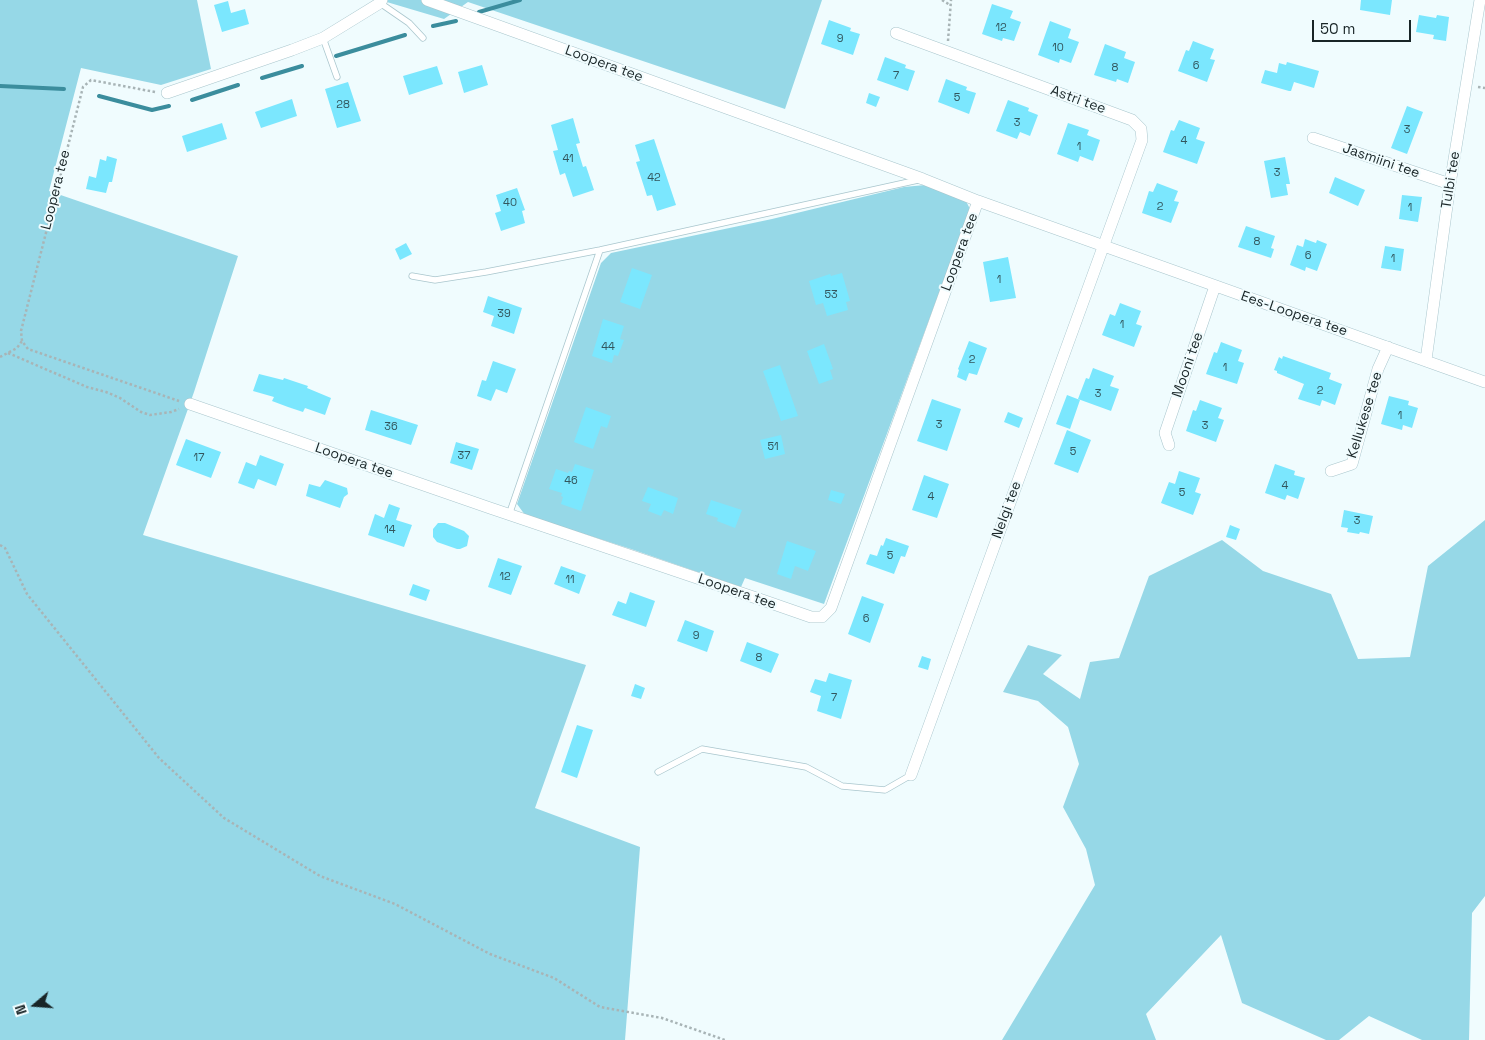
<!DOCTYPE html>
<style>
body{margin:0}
#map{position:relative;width:1485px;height:1040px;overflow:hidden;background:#f0fcfe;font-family:"Space Grotesk",sans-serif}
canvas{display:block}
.north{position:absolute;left:10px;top:980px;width:50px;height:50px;-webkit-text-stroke:4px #f0fcfe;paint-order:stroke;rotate:252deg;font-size:14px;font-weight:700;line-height:20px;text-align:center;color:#192527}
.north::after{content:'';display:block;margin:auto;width:18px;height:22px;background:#192527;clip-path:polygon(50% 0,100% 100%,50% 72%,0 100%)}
.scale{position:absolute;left:1312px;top:20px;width:99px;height:22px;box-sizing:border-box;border:2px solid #192527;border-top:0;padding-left:6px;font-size:15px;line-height:18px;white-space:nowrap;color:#192527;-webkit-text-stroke:4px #f0fcfe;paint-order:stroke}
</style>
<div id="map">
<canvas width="1485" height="1040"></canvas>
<div class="north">N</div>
<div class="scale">50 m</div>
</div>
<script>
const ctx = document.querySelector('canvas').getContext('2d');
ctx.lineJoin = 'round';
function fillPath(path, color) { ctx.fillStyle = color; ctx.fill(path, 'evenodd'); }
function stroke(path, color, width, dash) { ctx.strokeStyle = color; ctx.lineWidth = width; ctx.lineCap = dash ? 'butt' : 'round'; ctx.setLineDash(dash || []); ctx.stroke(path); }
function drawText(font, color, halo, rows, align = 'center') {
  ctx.font = font + ' "Space Grotesk",sans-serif'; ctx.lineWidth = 4; ctx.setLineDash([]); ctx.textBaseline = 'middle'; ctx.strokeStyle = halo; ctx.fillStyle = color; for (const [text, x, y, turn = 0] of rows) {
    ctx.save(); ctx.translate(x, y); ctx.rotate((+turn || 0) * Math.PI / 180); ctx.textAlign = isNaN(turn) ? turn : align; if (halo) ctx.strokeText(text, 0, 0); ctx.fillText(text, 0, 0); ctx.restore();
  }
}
const green = new Path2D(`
 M0 0H197L211 69 161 85 81 68 49 191 238 256 194 392 143 535 586 665 535 808 640 847 625 1040H0Z
 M380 0H822L785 109 468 2 444 19Z
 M925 185 965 199 970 209 824 604 745 578 741 587 631 549 525 515 517 504 601 263 611 253 772 219 904 187Z
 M1485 520V896L1472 913 1469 1040H1422L1369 1016 1339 1040H1326L1242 1003 1221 935 1146 1014 1156 1040H1002L1095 885 1086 849 1063 807 1079 764 1068 727 1038 701 1003 692 1028 645 1062 655 1043 674 1080 699 1090 662 1119 658 1149 576 1222 540 1263 571 1331 594 1358 659 1410 657 1428 566Z`);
const stream = new Path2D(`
 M479 12 520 0
 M433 26 456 21
 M336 56 405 35
 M262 78 302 66
 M0 86 64 89
 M99 96 152 110 169 106
 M192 100 238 85`);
const building = new Path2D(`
 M1361 0H1392L1390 15 1360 10Z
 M228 1 231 13 245 9 249 24 222 32 214 5Z
 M992 4 1013 11 1010 18 1021 22 1014 41 1003 38 1002 41 982 34Z
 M1419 15 1436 18 1437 15 1449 17 1446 41 1433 39 1434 35 1416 32Z
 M829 20 851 28 850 31 860 34 853 55 821 44Z
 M1050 21 1071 29 1068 38 1079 42 1071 63 1060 59 1059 63 1038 55Z
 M1193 41 1214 49 1210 59 1215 60 1207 82 1178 71 1186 50 1189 51Z
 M1105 44 1126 52 1124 58 1135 62 1128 83 1117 79 1116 82 1094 75Z
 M885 57 906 65 905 68 915 71 908 91 877 80Z
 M1287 62 1319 71 1314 88 1294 82 1291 91H1289L1261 83 1265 70 1277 73 1279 63 1286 65Z
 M482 65 488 85 464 93 458 72Z
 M437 66 443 84 409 95 403 76Z
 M946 79 967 87 966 90 976 93 969 114 938 102Z
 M348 82 361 121 337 128 325 89Z
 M869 93 880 97 876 107 866 103Z
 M292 99 297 116 261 128 255 112Z
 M1008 100 1029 108 1028 111 1038 115 1030 136 1020 132 1017 139 996 131Z
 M1407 106 1423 112 1407 154 1391 148Z
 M573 118 580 143 576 144 583 167 586 166 594 190 573 197 565 173 560 175 553 151 558 150 551 125Z
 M1179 120 1200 128 1196 139 1205 142 1197 164 1163 152 1171 130 1174 131Z
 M222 123 227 139 187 152 182 136Z
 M1068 123 1089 130 1087 135 1100 140 1093 161 1080 156 1078 162 1057 154Z
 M654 139 676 205 657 211 652 195 647 196 636 162 640 161 635 145Z
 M107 156 117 159 112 182H109L106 193 86 189 89 176 96 178 100 159 106 161Z
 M1285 157 1290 184H1286L1288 195 1271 198 1264 161Z
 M1335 177 1365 190 1358 206 1329 193Z
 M1157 183 1178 191 1174 201 1179 202 1171 223 1142 213 1149 191 1153 192Z
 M517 188 525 210 522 211 525 223 501 231 495 213 501 211 496 195Z
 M1402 195 1422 197 1418 222 1399 219Z
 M1246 226 1275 236 1271 248 1274 249 1271 258 1238 247Z
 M1305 239 1316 243 1317 240 1327 244 1317 271 1306 267 1305 271 1290 265 1297 245 1303 247Z
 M406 243 412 254 400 260 395 249Z
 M1385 246 1404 249 1401 271 1381 268Z
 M1008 257 1016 298 990 302 983 262Z
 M632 268 652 275 640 309 620 302Z
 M842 273 850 301 846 302 848 310 827 316 823 303 816 305 809 281 830 274 831 276Z
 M488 296 522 308 514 334 491 326 494 316 483 312Z
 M1120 303 1141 311 1136 324 1142 326 1134 347 1102 335 1110 314 1115 316Z
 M603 319 624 326 620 339 624 340 618 356 614 355 612 363 592 356Z
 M969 341 987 348 977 375 969 373 966 381 957 377 959 370 958 369Z
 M1221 342 1242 350 1238 361 1244 363 1237 384 1206 374 1214 352 1217 353Z
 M824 344 833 369 830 370 833 379 819 384 807 351Z
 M1283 356 1331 373 1329 379 1342 384 1335 405 1322 400 1320 406 1298 399 1304 384 1277 373V371L1274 370 1279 357 1282 359Z
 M493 361 516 369 507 393 496 389 491 401 477 396 482 380 486 381Z
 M780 365 798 416 781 421 763 371Z
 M1093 368 1114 376 1110 386 1119 389 1111 411 1078 399 1086 378 1089 379Z
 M259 374 283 380 284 378 308 386 307 388 331 398 325 415 305 408 303 412 288 407 272 401 274 397 253 391Z
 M1067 395 1080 400 1070 429 1056 424Z
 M1389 396 1409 401 1408 405 1418 408 1412 428 1403 425 1402 430 1381 424Z
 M932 399 961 409 947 451 917 441Z
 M1200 400 1222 408 1218 418 1224 420 1216 442 1186 431 1193 410 1196 411Z
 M586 407 611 416 607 428 601 426 593 449 574 442Z
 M371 410 418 425 411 445 365 430Z
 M1008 412 1023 418 1019 428 1004 422Z
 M1067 430 1091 440 1078 473 1054 464Z
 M781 435 785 454 765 459 760 440Z
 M186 439 221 452 211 478 176 465Z
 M456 442 479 449 472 470 450 463Z
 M260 455 284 464 276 486 258 479 254 489 238 483 246 462 256 466Z
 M575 464 594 470 581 511 561 504 563 497 561 496 562 493 549 489 556 469 568 473 569 471 572 472Z
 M1275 464 1295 471 1294 475 1305 478 1298 499 1287 495 1285 500 1265 493Z
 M1179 471 1200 478 1195 492 1201 494 1193 515 1161 503 1169 482 1175 484Z
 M924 475 949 484 937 518 912 510Z
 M325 480 347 488 348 494 344 497 340 508 306 496 309 484 320 487Z
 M648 487 678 498 673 514 664 510 661 516 648 511 651 504 642 501Z
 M831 490 845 494 841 504 828 500Z
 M711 500 742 510 735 528 717 521 718 518 706 514Z
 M389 504 400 508 396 520 412 525 404 547 368 535 375 514 384 518Z
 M1344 510 1373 516 1369 534 1360 532 1359 534 1347 532 1348 528 1341 527Z
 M438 523H445L464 531 469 536 467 546 460 549H457L437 542 433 537V529Z
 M1230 525 1240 529 1236 540 1226 537Z
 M886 538 909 546 905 557 901 556 894 574 866 564 870 554 877 556 881 545 883 546Z
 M787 541 816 551 808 571 795 566 791 579 777 574Z
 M498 558 522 566 511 595 488 587Z
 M561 566 586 575 579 594 554 584Z
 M413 584 430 590 426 601 409 595Z
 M630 592 655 601 646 627 612 615 618 601 626 604Z
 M862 596 884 604 870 643 848 634Z
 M685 620 714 631 707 652 677 641Z
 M747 642 779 654 771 673 740 661Z
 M922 656 931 659 928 670 918 667Z
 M829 673 852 680 841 719 817 711 821 696 810 692 815 679 826 682Z
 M635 684 645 688 641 699 631 696Z
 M577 725 593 730 577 778 561 772Z`);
const path = new Path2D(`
 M942 0 950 5
 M948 41 951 0
 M1478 87 1485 88
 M155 92 91 80 83 87 21 331 22 341 28 349 179 401
 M8 353 87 387 106 392 120 398 141 412 150 415 171 412 179 409
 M0 357 17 348 22 341
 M0 545 5 548 27 594 159 758 224 818 320 876 395 904 490 954 554 978 600 1007 662 1018 725 1040`);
const service = new Path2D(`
 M380 3 409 23 423 38
 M323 38 337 77
 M412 276 435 280 486 272 600 250 918 180
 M509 515 600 250
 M658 772 702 749 806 767 842 786 885 790 911 775`);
const minor = new Path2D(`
 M427 0 923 179 978 201 1485 382
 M896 33 1132 120 1141 129 1142 140 911 775
 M167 93 292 50 323 38 380 3 382 0
 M1313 138 1450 184
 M1426 360 1450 184 1480 0
 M190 404 490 508 765 601 811 617H822L831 608 978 201
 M1169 445 1165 433 1215 286
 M1331 471 1352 464 1378 369 1388 347`);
const numberNames = [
 ["12",1001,28],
 ["9",840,39],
 ["10",1058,48],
 ["6",1196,66],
 ["8",1115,68],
 ["7",896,76],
 ["5",957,98],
 ["28",343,105],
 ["3",1017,123],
 ["3",1407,130],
 ["4",1184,141],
 ["1",1079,147],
 ["41",568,159],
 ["3",1277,173],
 ["42",654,178],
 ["40",510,203],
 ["2",1160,207],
 ["1",1410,208],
 ["8",1257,242],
 ["6",1308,256],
 ["1",1393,259],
 ["1",999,280],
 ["53",831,295],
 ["39",504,314],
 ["1",1122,325],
 ["44",608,347],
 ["2",972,360],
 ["1",1225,368],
 ["2",1320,391],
 ["3",1098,394],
 ["1",1400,416],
 ["3",939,425],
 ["3",1205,426],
 ["36",391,427],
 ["51",773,447],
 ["5",1073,452],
 ["37",464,456],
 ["17",199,458],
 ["46",571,481],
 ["4",1285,486],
 ["5",1182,493],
 ["4",931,497],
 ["3",1357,521],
 ["14",390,530],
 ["5",890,556],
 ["12",505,577],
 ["11",570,580],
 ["6",866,619],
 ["9",696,636],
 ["8",759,658],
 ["7",834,698]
];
const streetNames = [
 ["Loopera tee",604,64,20],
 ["Astri tee",1078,100,20],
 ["Jasmiini tee",1381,161,19],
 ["Tulbi tee",1451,180,-81],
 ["Loopera tee",56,190,-76],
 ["Loopera tee",960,252,-70],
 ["Ees-Loopera tee",1294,314,19],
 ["Mooni tee",1188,365,-71],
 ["Kellukese tee",1365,415,-73],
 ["Loopera tee",354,461,19],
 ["Nelgi tee",1007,510,-70],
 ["Loopera tee",737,592,19]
];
fillPath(green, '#96d8e7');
stroke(stream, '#3b8d9d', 4);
fillPath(building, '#7be7fe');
stroke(service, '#a9c6cd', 7);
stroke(minor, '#a9c6cd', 12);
stroke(path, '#a8b4b6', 2.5, [2.5, 2.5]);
stroke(service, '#fff', 5.5);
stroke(minor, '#fff', 11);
drawText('11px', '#32565d', null, numberNames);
drawText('14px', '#192527', '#f0fcfe', streetNames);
</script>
